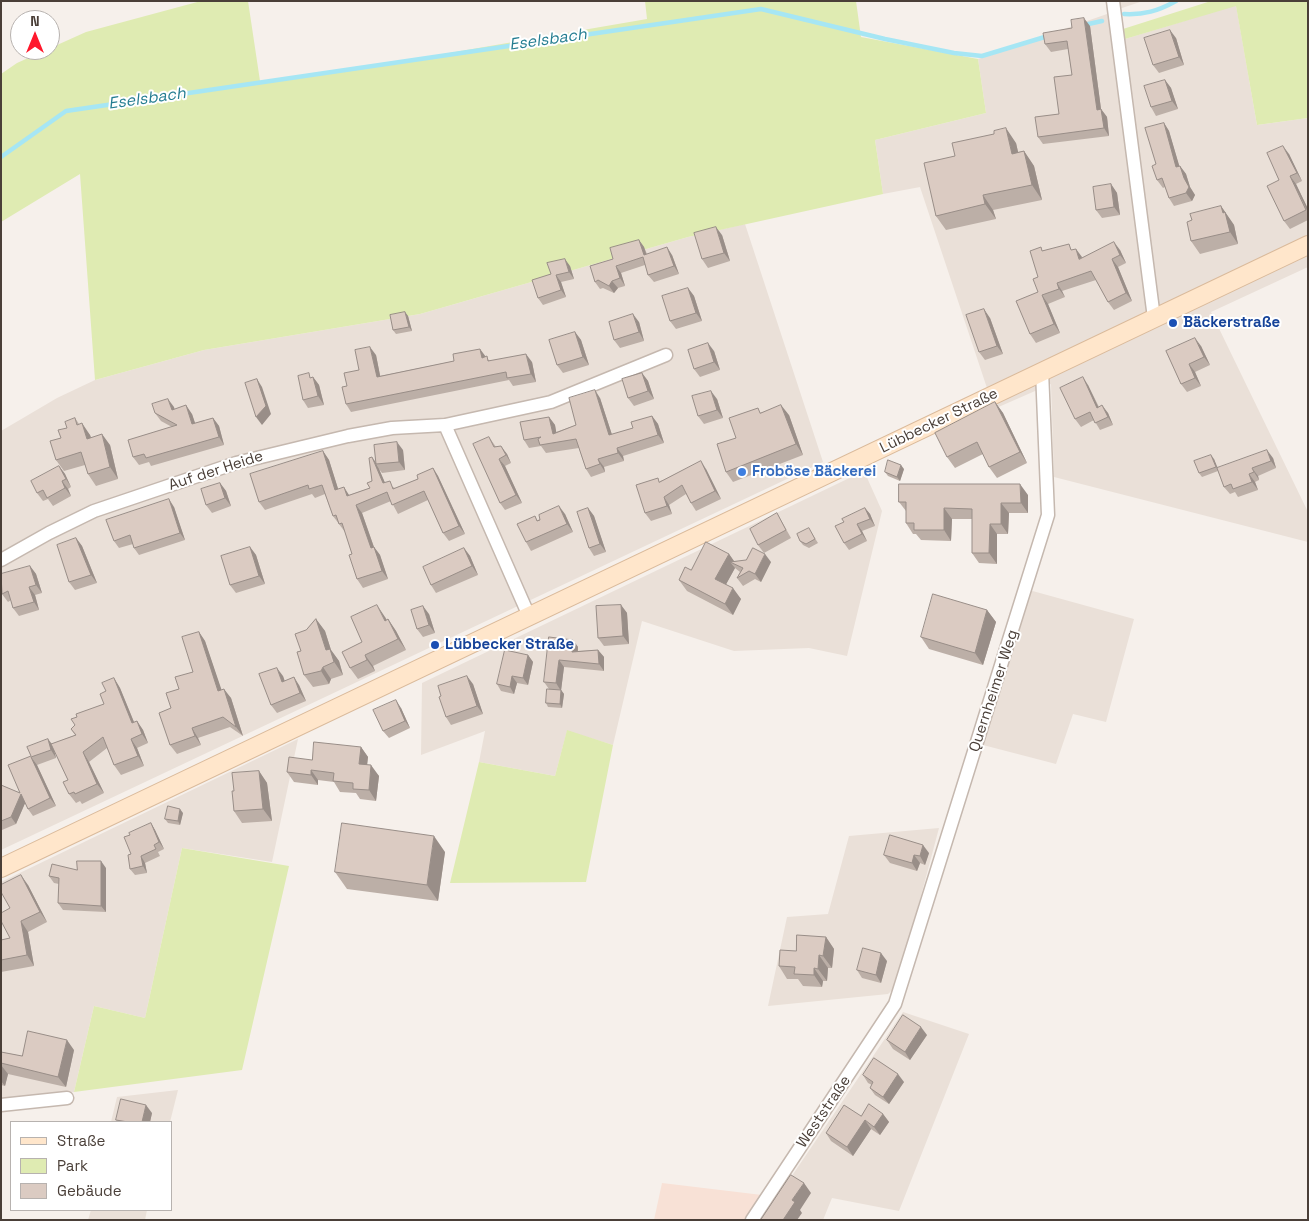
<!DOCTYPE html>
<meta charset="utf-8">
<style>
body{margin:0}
#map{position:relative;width:1309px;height:1221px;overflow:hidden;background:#f6f0eb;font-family:"Space Grotesk",sans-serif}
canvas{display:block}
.frame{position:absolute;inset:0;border:2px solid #4a3f38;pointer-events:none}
.legend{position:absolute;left:10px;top:1121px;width:162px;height:90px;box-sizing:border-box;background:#fff;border:1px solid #b7b2af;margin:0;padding:6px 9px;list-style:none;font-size:15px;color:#4a3f38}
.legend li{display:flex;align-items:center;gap:10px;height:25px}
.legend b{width:25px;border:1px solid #b7b2af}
.north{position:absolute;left:10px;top:10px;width:50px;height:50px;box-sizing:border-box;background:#fff;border:1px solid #b7b2af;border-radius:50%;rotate:0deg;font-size:14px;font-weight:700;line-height:20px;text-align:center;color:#4a3f38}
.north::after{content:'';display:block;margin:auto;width:18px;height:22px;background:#ff182c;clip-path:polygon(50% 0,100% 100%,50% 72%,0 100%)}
</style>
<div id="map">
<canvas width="1309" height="1221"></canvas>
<div class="frame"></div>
<ul class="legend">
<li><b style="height:6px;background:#ffe6cb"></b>Straße</li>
<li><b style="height:14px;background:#dfebb2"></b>Park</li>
<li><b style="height:14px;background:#dbcbc2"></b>Gebäude</li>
</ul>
<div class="north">N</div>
</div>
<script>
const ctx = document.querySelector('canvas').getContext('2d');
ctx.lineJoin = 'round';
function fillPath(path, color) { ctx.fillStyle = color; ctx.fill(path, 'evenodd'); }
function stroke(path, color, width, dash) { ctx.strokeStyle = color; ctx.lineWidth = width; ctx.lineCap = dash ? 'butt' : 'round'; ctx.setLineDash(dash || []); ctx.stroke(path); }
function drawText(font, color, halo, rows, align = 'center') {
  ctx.font = font + ' "Space Grotesk",sans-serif'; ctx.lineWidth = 4; ctx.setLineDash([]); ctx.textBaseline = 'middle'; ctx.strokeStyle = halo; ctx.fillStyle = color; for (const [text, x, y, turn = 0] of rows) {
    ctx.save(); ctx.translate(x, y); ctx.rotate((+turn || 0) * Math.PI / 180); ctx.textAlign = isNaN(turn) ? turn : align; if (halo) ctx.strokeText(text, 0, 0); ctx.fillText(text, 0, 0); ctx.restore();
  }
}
const residential = new Path2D(`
 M1106 1H1143L1119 9 1125 39 1236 5 1257 125 1308 118V267L1211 312 1308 512V542L1054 477 1051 384 994 409 920 187 883 194 875 140 986 113 978 59 1107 14Z
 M745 224 823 462 1 850V431L57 398 95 380 204 350 420 314 688 237Z
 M864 471 882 511 847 656 809 648 734 651 642 621 613 745 567 731 555 776 479 762 485 731 421 755 422 683Z
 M1029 590 1134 619 1106 722 1073 714 1056 764 983 745Z
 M298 739 272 862 182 848 145 1018 94 1006 74 1092 1 1100V882Z
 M939 828 897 986 888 994 768 1006 787 917 828 914 849 836Z
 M903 1012 969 1034 899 1211 832 1198 823 1220H762Z
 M178 1090 170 1122H111L117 1097Z
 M91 1210H147L145 1220H88Z`);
const commercial = new Path2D(`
 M662 1183 762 1195 745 1220H654Z`);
const green = new Path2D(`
 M201 1H248L260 81 356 69 647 19 645 1H856L861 37 978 59 986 113 875 140 883 194 688 237 420 314 204 350 95 380 80 174 1 222V74L17 63 86 32Z
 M1211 1H1308V118L1257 125 1236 6 1125 39 1123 29Z
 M567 730 613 745 586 882 450 883 479 762 555 776Z
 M182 848 289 866 242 1070 74 1092 94 1006 145 1018Z`);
const stream = new Path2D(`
 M1124 14C1144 15 1158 11 1176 1
 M1084 25 1102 21
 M1 157 66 111 761 9 885 39 954 53 982 56 1048 36`);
const minor = new Path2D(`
 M1113 1 1154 318
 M445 425 529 616
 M1 560 49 533 94 511 236 463 348 436 392 428 445 425 551 402 666 355
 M1 1105 67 1098
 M752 1220 895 1004 1048 515 1042 371`);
const secondary = new Path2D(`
 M1 868 1308 245`);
const wall = new Path2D(`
 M1090 26 1101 109 1107 117 1109 136 1043 144 1038 137 1059 114 1072 75 1068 49 1051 52 1045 44Z
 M1176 38 1184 65 1159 73 1153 65Z
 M1165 80 1171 88 1178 109 1156 116 1151 107Z
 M1164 123 1169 131 1179 166H1180L1186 174 1190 187 1195 195 1192 201 1174 206 1169 198 1165 187 1163 188 1157 180 1156 164Z
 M1016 143 1018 152 1024 151 1034 166 1042 200 993 210 996 219 946 230 936 216Z
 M1289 154 1302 181 1296 184 1308 209V220L1290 229 1284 221Z
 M1111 184 1117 193 1120 215 1102 218 1096 210Z
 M1221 206 1234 225 1238 244 1200 254 1191 241 1192 220Z
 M722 235 730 261 708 268 702 259Z
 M639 240 644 247 647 254 672 255 679 274 654 282 648 275 645 265 621 273 625 286 618 288 614 293 603 288 600 289 595 282 613 259Z
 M1043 250H1073L1082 258 1120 250 1126 263 1118 267 1132 301 1114 310 1108 302 1096 280 1062 291 1065 297 1048 304 1060 333 1036 343 1030 334 1038 292V277Z
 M570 266 574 279 561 282 566 297 543 305 538 298 551 274Z
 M688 288 694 296 702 321 676 329 670 321Z
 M405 312 408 316 412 331 396 334 393 330Z
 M990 318 1003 354 985 360 979 352Z
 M639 322 644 341 620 348 614 340Z
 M575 332 581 340 589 365 563 373 557 365Z
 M1201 346 1210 365 1195 372 1201 386 1187 392 1181 384 1166 351Z
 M480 349 485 357 490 361 532 362 536 382 513 386 509 380 351 412 346 404 347 386 359 370 376 355 380 376 454 361Z
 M714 351 720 370 700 377 694 369Z
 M642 373 648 381 654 399 634 406 628 398Z
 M313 377 319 385 324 405 308 408 303 400 312 378Z
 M1088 385 1099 407 1108 413 1113 425 1100 430 1094 420 1081 427 1075 419Z
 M600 398 612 435 633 428 652 416 658 424 664 443 623 456 624 461 604 467 605 472 591 477 586 469 579 448 546 453 541 446 529 448 524 440 549 417 555 425 556 432 576 425Z
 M717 399 723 418 704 424 698 416Z
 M995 402 1003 413 1027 463 997 478 989 467 983 454 955 468 947 457Z
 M174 407V409L192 414 195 423 213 418 219 426 224 445 151 466 149 462 139 465 133 457 172 427 161 421 155 413Z
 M761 412 789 415 803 455 733 482 726 472 736 438Z
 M75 418 79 424 90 435 91 437 110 445 118 479 96 486 88 474 85 465 64 471 56 460 61 438 67 428Z
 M489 437 496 447 507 454 511 463 505 466 522 503 505 510 500 503Z
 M403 450 405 470 382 473 379 469 385 483 395 488 418 479 433 468 438 476 465 534 449 541 443 533 428 500 398 514 391 501 362 513 374 547 380 555 388 579 363 588 357 579 352 554 345 532 333 516 325 494 315 498 312 494 265 510 259 502 323 451 329 460 338 489 349 495 370 488 376 463Z
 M1273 458 1276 468 1258 476 1259 480 1255 482 1258 490 1238 497 1235 492 1230 494 1224 487 1218 471 1202 477 1199 473 1214 459 1217 468Z
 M59 466 65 474 71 487 68 489 71 496 53 506 48 499 43 501 37 493Z
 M706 469 721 499 696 511 691 503 686 494 669 505 672 514 651 521 645 513 660 481Z
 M904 469 900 481 888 476 885 472Z
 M220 483 226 491 231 506 212 513 206 505Z
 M1028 495V513H1009L1008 534H997V564L979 563 972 553V519H952L951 541 921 540 916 534H913L906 523V511L899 502Z
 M174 507 185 540 139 555 134 548 133 544 119 548 114 541Z
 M588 508 594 516 606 552 594 556 589 548Z
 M865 508 870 514 875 526 862 531 867 541 849 550 844 543V522Z
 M777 513 782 522 791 538 764 553 758 545Z
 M565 514 573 532 531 551 526 542 535 516 537 520Z
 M811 532 818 543 809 548 803 545 800 541Z
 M76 538 82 546 97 583 75 590 69 582Z
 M250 547 256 555 265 584 236 593 230 585Z
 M464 548 470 556 478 575 436 593 431 585Z
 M729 554 734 561 771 562 761 582 755 579 743 586 737 578 740 572 735 568 726 584 741 599 733 615 687 591 679 580 691 570Z
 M30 566 36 574 42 593 35 595 39 610 19 616 13 608 11 600 8 602 2 594Z
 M621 605 627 613 629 644 604 646 598 638Z
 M987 610 996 622 983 665 929 649 921 637Z
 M429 614 435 633 423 637 417 629Z
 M385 617 387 620 388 619 396 631 406 650 373 666 375 671 358 679 350 668Z
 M316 619 325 631 331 650 339 661 343 675 331 679 329 684 313 687 304 675 301 651 306 630Z
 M199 632 205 641 221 690 231 698 243 736 230 727 198 738 201 745 177 754 170 745 171 708 179 689 193 672Z
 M573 640 578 647V651L598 650 604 657V671L564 667 561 690 564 694 562 708 548 707 546 703 549 689 544 682Z
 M528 655 533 662 528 685 517 683 514 694 501 691 497 684Z
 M283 676 284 681 299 685 306 701 277 713 271 705Z
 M114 678 120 688 134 722 137 721 143 730 148 743 137 748 144 766 121 775 114 765 107 748 89 762 104 793 82 804 80 801 76 803 69 794 68 780 54 749 56 758 37 765 56 806 33 816 28 809 25 803 16 824 2 830H1V785L20 793 31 756 48 739 52 744 75 735 71 729 75 725 77 717 104 704 106 691Z
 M473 684 483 714 451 725 446 717Z
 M401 708 410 728 389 738 383 731Z
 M361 747 368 757 367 765 379 776 376 801 360 799 356 793 340 792 334 782 318 780V785L294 782 287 772 312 760Z
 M259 771 267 783 272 821 242 823 234 811V791Z
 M183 813 180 825 168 823 165 819Z
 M151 823 155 830 164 849 158 852 160 856 145 863 147 873 135 875 130 869 131 854 130 835Z
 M445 852 438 901 347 889 335 872Z
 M929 853 925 865 920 863 917 871 890 863 884 855Z
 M106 868V912L63 910 58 903 59 884 54 883 49 876 77 870Z
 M28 885 47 922 28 932 34 966 1 972V940L10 938V908Z
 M826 937 834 949 832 968H828L827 981H823L822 987 803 986 798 979H787L779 966 796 951Z
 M887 961 881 983 862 978 857 970Z
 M927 1035 910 1060 893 1049 887 1040Z
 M74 1050 66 1087 8 1074 5 1086 1 1085V1052L22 1056Z
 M863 1075 904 1082 889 1104 875 1095 870 1088 872 1085 868 1083Z
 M152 1113 150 1122H118L116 1120Z
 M883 1114 889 1122 880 1135 871 1129 853 1156 831 1141 826 1133 861 1116Z`);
const shadedWall = new Path2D(`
 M1084 18 1090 26 1101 109 1107 117 1109 136 1104 128 1097 110Z
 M1170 30 1176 38 1184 65 1179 57Z
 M1165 80 1171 88 1178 109 1172 101Z
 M1164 123 1169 131 1182 175 1176 167Z
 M1006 128 1016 143 1022 169 1012 154Z
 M1283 146 1289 154 1302 181 1297 173Z
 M1024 151 1034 166 1042 200 1032 185Z
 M1180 166 1186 174 1190 187 1195 195 1192 201 1186 193 1184 178Z
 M1290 176 1296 184 1308 209V212Z
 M1111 184 1117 193 1120 215 1114 207Z
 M983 195 993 210 996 219 985 204Z
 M1221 206 1234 225 1238 244 1230 232 1223 213Z
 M716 227 722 235 730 261 724 253Z
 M639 240 644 247 649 263 644 255Z
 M1114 242 1120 250 1126 263 1120 255Z
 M667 247 672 255 679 274 674 266Z
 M1076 249 1082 257 1085 268 1079 259Z
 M565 259 570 266 574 279 569 272Z
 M1112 259 1118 267 1132 301 1126 293Z
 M616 266 621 273 625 286 620 278Z
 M556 275 561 282 566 297 561 290Z
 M612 281 618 288 614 293 609 286Z
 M1057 283 1062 291 1065 297 1059 289Z
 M688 288 694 296 702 321 696 313Z
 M1042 295 1048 304 1060 333 1054 324Z
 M984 309 990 318 1003 354 997 346Z
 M405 312 408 316 412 331 409 327Z
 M633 314 639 322 644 341 639 332Z
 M575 332 581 340 589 365 583 357Z
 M1195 338 1201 346 1210 365 1204 357Z
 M708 343 714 351 720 370 714 362Z
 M370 347 376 355 382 385 377 377Z
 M480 349 486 357 482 358Z
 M526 354 532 362 536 382 531 374Z
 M1189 364 1195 372 1201 386 1195 378Z
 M642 373 648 381 654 399 648 391Z
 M313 377 319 385 324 405 318 396Z
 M1083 377 1088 385 1102 415 1097 408Z
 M257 379 262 387 271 414 262 425 256 417Z
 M595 390 600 398 615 444 609 435Z
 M711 391 717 399 723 418 717 410Z
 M168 399 174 407 177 418 172 410Z
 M995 402 1003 413 1027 463 1020 452Z
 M186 405 192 414 198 432 192 424Z
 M781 405 789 415 803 455 796 444Z
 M1102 405 1108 413 1113 425 1108 417Z
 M652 416 658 424 664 443 658 435Z
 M549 417 555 425 558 442 553 434Z
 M213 418 219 426 224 445 219 437Z
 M82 423 90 435 95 450 87 439Z
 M102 434 110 445 118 479 110 467Z
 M397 442 403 450 405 470 399 462Z
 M501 446 507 454 511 463 506 455Z
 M617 448 623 456 624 461 618 453Z
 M1267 450 1273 458 1276 468 1271 461Z
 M323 451 329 460 341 498 335 490Z
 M1211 455 1214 459 1219 471 1216 467Z
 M372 457 377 464H376L379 469 389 492 383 483Z
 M499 459 505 466 522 503 516 495Z
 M598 459 604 467 605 472 600 464Z
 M701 461 706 469 721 499 715 491Z
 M901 465 904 469 900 481 897 477Z
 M59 466 65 474 71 487 66 479Z
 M433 468 438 476 465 534 459 526Z
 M1252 468 1258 476 1259 480 1254 472Z
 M1249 474 1255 482 1258 490 1252 482Z
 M62 481 68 489 71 496 65 488Z
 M220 483 226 491 231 506 225 498Z
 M1020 484 1028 495V513L1021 503Z
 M344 487 349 495 347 496Z
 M664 497 669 505 672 514 667 506Z
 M169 499 174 507 185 540 180 533Z
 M1001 503 1009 513 1008 534 1001 524Z
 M356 505 362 513 377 556 371 548Z
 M559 506 565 514 573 532 567 524Z
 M588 508 594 516 606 552 600 544Z
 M865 508 870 514 875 526 870 519Z
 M944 508 952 519 951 541 944 530Z
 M857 524 862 531 867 541 862 534Z
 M990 524 997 534V564L989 553Z
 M76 538 82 546 97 583 91 575Z
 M250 547 256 555 265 584 259 576Z
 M374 547 380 555 388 579 382 571Z
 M464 548 470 556 478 575 472 566Z
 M729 554 736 564 730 562 735 568 723 590 715 579Z
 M765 554 771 562 761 582 755 574Z
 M30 566 36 574 42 593 36 585Z
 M29 587 35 595 39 610 34 602Z
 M733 588 741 599 733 615 725 604Z
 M377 605 385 617 392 632 385 621Z
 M621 605 627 613 629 644 623 636Z
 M423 606 429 614 435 633 429 625Z
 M987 610 996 622 983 665 975 653Z
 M316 619 325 631 331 650 339 661 343 675 326 650Z
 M388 619 396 631 406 650 398 639Z
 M199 632 205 641 225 700 218 691Z
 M573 640 578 647 577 659 572 652Z
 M598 650 604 657V671L599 664Z
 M365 655 373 666 375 671 367 660Z
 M528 655 533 662 528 685 523 678Z
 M559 660 564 667 561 691 556 683Z
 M323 667 331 679 329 684 321 671Z
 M277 668 283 676 288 690 282 682Z
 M467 676 473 684 483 714 477 706Z
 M512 676 517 683 514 694 510 687Z
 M294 677 299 685 306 701 300 693Z
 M114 678 120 688 138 732 132 723Z
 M224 689 231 698 243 736 236 727Z
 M561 690 564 694 562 708 560 704Z
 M396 700 401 708 410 728 405 721Z
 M137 721 143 730 148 743 142 734Z
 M192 728 198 738 201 745 195 736Z
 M48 739 53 746 56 758 51 750Z
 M131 739 137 748 144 766 138 756Z
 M361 747 368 757 366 774 359 764Z
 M83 752 89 762 104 793 97 784Z
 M31 757 37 765 56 806 50 798Z
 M371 765 379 776 376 801 369 790Z
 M311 770 318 780V785L311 775Z
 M259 771 267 783 272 821 263 809Z
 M21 794 26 801 16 824 11 817Z
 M180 809 183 813 180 825 178 821Z
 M151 823 155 830 164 849 159 842Z
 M434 836 445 852 438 901 427 885Z
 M923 845 929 853 925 865 920 856Z
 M914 855 920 863 917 871 912 863Z
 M141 856 145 863 147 873 143 866Z
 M101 861 106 868V912L101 906Z
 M21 875 28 885 47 922 40 912Z
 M21 921 28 932 34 966 27 955Z
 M826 937 834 949 832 968 823 956Z
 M881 953 887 961 881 983 876 975Z
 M819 955 828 968 827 981 818 969Z
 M814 968 823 981 822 987 814 975Z
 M921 1027 927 1035 910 1060 905 1052Z
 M67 1040 74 1050 66 1087 58 1077Z
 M1 1065 8 1074 5 1086 1 1081Z
 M898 1074 904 1082 889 1104 883 1097Z
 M146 1105 152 1113 150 1122H142Z
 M883 1114 889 1122 880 1135 874 1127Z
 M865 1120 871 1129 853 1156 847 1147Z
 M804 1183 811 1193 800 1210 802 1213 797 1220H783L792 1200Z`);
const building = new Path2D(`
 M1084 18 1097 110 1101 109 1104 128 1038 137 1035 117 1059 114 1054 77 1072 75 1067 41 1045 44 1043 33 1072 28 1071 20Z
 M1170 30 1179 57 1153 65 1144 38Z
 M1165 80 1172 101 1151 107 1144 86Z
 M1164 123 1176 167 1180 166 1184 178 1189 187 1186 193 1169 198 1162 178 1157 180 1152 166 1156 164 1145 128Z
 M1006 128 1012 154 1024 151 1032 185 983 195 985 204 936 216 924 163 955 156 952 143 994 134V131Z
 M1283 146 1297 173 1290 176 1306 210 1284 221 1267 186 1279 180 1267 153Z
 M1111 184 1114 207 1096 210 1093 187Z
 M1221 206 1223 213 1225 212 1230 232 1191 241 1187 222 1192 220 1190 214Z
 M716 227 724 253 702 259 694 233Z
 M639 240 644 255 667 247 674 266 648 275 643 257 616 266 620 278 612 281 609 286 598 280 595 282 590 266 613 259 610 248Z
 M1114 242 1120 255 1112 259 1126 293 1108 302 1091 271 1057 283 1059 289 1042 295 1054 324 1030 334 1016 301 1038 292 1033 279 1038 277 1030 251 1041 247 1042 251 1069 244 1071 250 1076 249 1079 259Z
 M565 259 569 272 556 275 561 290 538 298 532 280 551 274 547 263Z
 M688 288 696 313 670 321 662 296Z
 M984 309 997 346 979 352 966 315Z
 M405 312 409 327 393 330 390 315Z
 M633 314 639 332 614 340 609 322Z
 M575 332 583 357 557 365 549 340Z
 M1195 338 1204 357 1189 364 1195 378 1181 384 1166 351Z
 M708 343 714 362 694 369 688 350Z
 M370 347 377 377 454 361 453 354 480 349 482 358 487 356 488 361 526 354 531 374 507 378 506 372 346 404 342 387 347 386 344 373 359 370 355 350Z
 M309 373 310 378 313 377 318 396 303 400 298 376Z
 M642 373 648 391 628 398 622 379Z
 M1083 377 1097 408 1102 405 1108 417 1095 423 1090 412 1075 419 1060 388Z
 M257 379 266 406 256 417 245 383Z
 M595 390 609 435 633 428 631 422 652 416 658 435 617 448 618 453 598 459 600 464 586 469 576 439 540 445 538 439 541 437 524 440 520 422 549 417 553 434 576 425 569 398Z
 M711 391 717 410 698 416 692 396Z
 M168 399 172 410 186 405 192 424 213 418 219 437 146 458 144 454 133 457 128 440 177 425 155 413 152 404Z
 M995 402 1020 452 989 467 977 442 947 457 935 433Z
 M781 405 796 444 726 472 717 444 736 438 729 418 758 408 760 413Z
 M75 418 77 425 82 423 87 439 102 434 110 467 88 474 81 452 56 460 50 441 61 438 58 430 67 428 65 422Z
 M489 437 494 447 501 446 506 455 499 459 516 495 500 503 473 444Z
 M397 442 399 462 376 464 374 445Z
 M1267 450 1271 461 1252 468 1254 472 1249 474 1252 482 1233 489 1231 484 1224 487 1217 468Z
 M323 451 335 490 344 487 347 496 370 488 367 483 372 481 369 458 372 457 383 483 390 481 393 489 418 479 417 475 433 468 459 526 443 533 424 491 392 505 387 492 356 505 371 548 374 547 382 571 357 579 349 555 352 554 342 523 339 524 336 515 333 516 322 485 309 489 308 485 259 502 250 474Z
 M1211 455 1216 467 1199 473 1194 461Z
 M888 460 901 465 897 477 885 472Z
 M701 461 715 491 691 503 682 485 664 497 667 506 645 513 636 485 658 478 659 482Z
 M59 466 66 479 62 481 65 488 47 498 43 490 37 493 31 481Z
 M220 483 225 498 206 505 201 489Z
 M899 484H1020L1021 503H1001V524H990L989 553H972V509L944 508V530H914V523H906V502H899Z
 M169 499 180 533 134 548 130 535 114 541 106 520Z
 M559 506 567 524 526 542 517 524 535 516 537 521 540 520 539 515Z
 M588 508 600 544 589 548 577 512Z
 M865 508 870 519 857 524 862 534 844 543 835 526 844 522 842 519Z
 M777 513 786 530 758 545 750 529Z
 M809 528 815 539 806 544 800 541 797 534Z
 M76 538 91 575 69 582 57 545Z
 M706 542 729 554 715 579 733 588 725 604 679 580 685 567 691 570Z
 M250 547 259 576 230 585 221 556Z
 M464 548 472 566 431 585 423 567Z
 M753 548 765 554 755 574 749 571 737 578 743 568 730 562 746 560Z
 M30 566 36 585 29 587 34 602 13 608 8 591 2 594 1 574Z
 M933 594 987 610 975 653 921 637Z
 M377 605 385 621 388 619 398 639 365 655 367 660 350 668 342 652 362 642 351 617Z
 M621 605 623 636 598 638 596 606Z
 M423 606 429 625 417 629 411 610Z
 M316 619 326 650 330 649 334 662 323 667 321 671 304 675 297 652 301 651 295 634 306 630Z
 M199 632 218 691 224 689 236 727 223 717 192 728 195 736 170 745 159 713 171 708 166 693 179 689 175 677 193 672 182 637Z
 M549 637 573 640 572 652 598 650 599 664 559 660 556 683 544 682Z
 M505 650 528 655 523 678 512 676 510 687 497 684Z
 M277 668 282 682 294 677 300 693 271 705 259 674Z
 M467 676 477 706 446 717 439 697 441 696 438 686Z
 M114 678 132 723 137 721 142 734 131 739 138 756 114 765 103 737 83 752 97 784 75 794 74 792 69 794 63 782 68 780 51 744 76 735 71 729 75 725 71 719 77 717 76 714 104 704 100 694 106 691 102 683Z
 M547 689 561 690 560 704 546 703Z
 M396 700 405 721 383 731 373 710Z
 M48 739 51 750 31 757 50 798 28 809 21 794 11 817 1 821V785L20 793 8 765 31 756 27 747Z
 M314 742 361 747 359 764 371 765 369 790 353 789V783L333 781 334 773 311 770V775L287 772 289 757 312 760Z
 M259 771 263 809 234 811 232 791H234L232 773Z
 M168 806 180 809 178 821 165 819Z
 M151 823 159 842 154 845 156 849 141 856 143 866 130 869 128 855 131 854 124 837 130 835 129 833Z
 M342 823 434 836 427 885 335 872Z
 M890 835 923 845 920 856 914 855 912 863 884 855Z
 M77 861H101V906L58 903 59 878 49 876 52 864 77 870Z
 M21 875 40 912 21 921 27 955 1 960V940L10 938 1 921V913L10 908 1 892V885Z
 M797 935 826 937 823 956 819 955 818 969 814 968V975L794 974 795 967 779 966 780 950 796 951Z
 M863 948 881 953 876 975 857 970Z
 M903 1015 921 1027 905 1052 887 1040Z
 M28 1031 67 1040 58 1077 1 1063V1052L22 1056Z
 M874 1058 898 1074 883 1097 870 1088 873 1082 863 1075Z
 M121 1099 146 1105 142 1122H128L116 1120Z
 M869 1104 883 1114 874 1127 865 1120 847 1147 826 1133 844 1105 861 1116Z
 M791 1175 804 1183 792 1200 795 1202 783 1220H761Z`);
const markers = [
 [1173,323,5,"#1a4fb4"],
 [742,472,5,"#3f7fe0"],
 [435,645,5,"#1a4fb4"]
];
const transitNames = [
 ["Bäckerstraße",1183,323],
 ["Lübbecker Straße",445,645]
];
const streetNames = [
 ["Lübbecker Straße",939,421,-26],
 ["Auf der Heide",216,471,-18],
 ["Quernheimer Weg",994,691,-72],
 ["Weststraße",824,1112,-56]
];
const shopNames = [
 ["Froböse Bäckerei",752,472]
];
const waterNames = [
 ["Eselsbach",548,40,-8],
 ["Eselsbach",147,99,-8]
];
fillPath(residential, '#eae0d8');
fillPath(commercial, '#f8e1d6');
fillPath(green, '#dfebb2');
stroke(stream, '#a6e6f4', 4.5);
stroke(minor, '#c5b8af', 15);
stroke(secondary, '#daba9b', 20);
stroke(minor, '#fff', 12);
stroke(secondary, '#ffe6cb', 18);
fillPath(wall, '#bcafa7');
fillPath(shadedWall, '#998e88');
fillPath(building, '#dbcbc2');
stroke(building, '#998e88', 1);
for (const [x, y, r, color] of markers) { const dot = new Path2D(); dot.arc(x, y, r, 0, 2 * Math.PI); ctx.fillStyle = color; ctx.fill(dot); stroke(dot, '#fff', 2); }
drawText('bold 15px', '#164399', '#fff', transitNames, 'left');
drawText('15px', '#4a3f38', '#fff', streetNames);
drawText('bold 15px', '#366cbe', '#fff', shopNames, 'left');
drawText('italic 16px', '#247d91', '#fff', waterNames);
</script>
